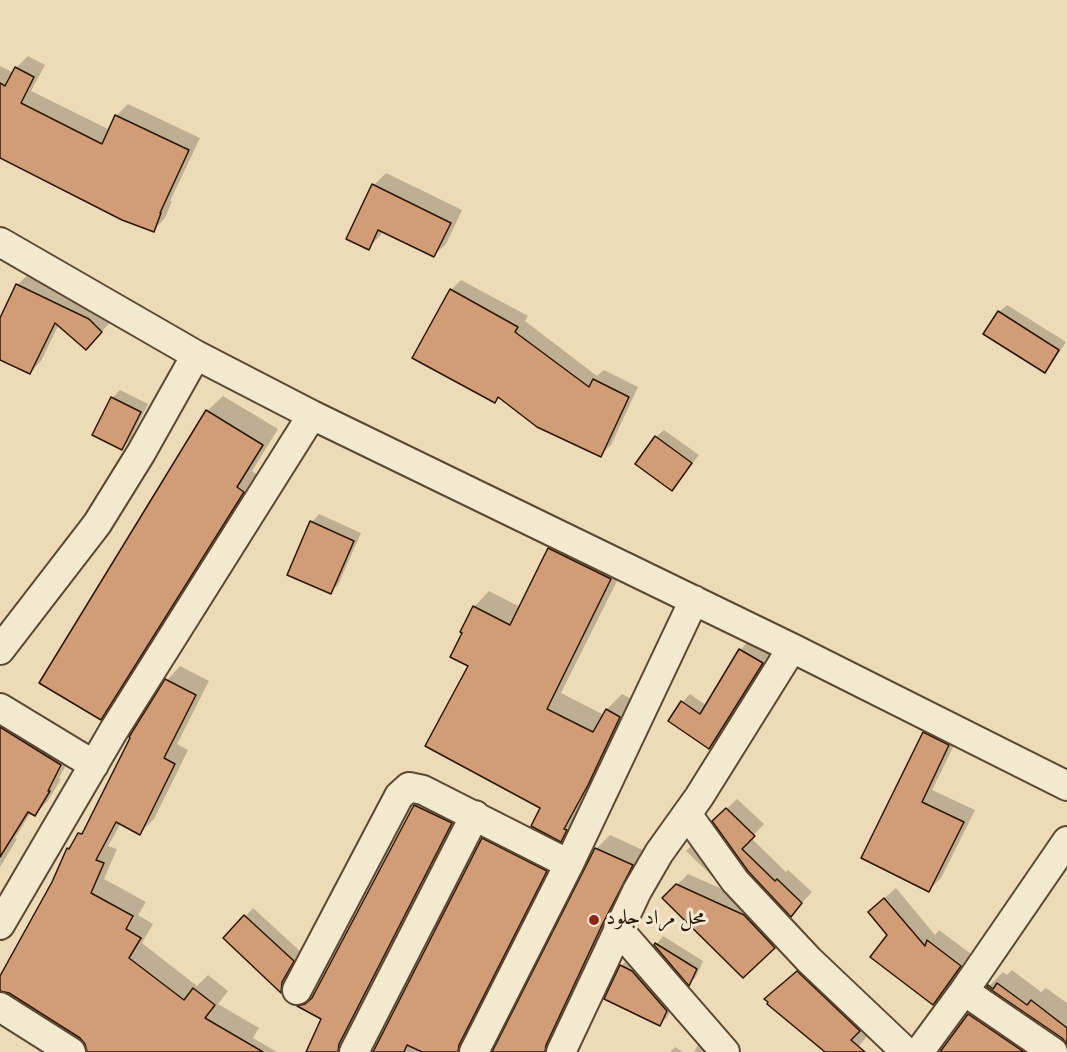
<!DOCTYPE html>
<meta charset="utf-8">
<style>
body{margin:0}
canvas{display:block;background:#ecdbb6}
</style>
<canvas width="1067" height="1052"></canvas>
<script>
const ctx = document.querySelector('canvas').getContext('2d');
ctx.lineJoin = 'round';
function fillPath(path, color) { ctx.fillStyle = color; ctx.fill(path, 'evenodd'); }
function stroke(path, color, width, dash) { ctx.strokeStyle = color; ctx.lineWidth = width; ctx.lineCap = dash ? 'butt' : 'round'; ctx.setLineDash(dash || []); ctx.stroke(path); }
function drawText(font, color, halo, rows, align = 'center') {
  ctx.font = font + ' Vollkorn,Amiri,serif'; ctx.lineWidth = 6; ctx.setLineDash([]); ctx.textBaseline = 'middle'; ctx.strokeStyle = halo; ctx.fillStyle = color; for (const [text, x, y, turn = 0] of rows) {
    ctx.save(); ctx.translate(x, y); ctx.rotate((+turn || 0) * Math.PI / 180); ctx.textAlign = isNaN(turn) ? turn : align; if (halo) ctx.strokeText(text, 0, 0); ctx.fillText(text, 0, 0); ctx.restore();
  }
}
const shadow = new Path2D(`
 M28 56 45 65 31 91 110 130 116 116 128 104 200 138 170 201H172L165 218 154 230 0 156V66L14 73 16 68Z
 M386 173 462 210 446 244 434 255 383 230 380 236 368 248 348 238 374 185Z
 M29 274 112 320 97 337 59 324 41 361 30 373 0 358V321L17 285Z
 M461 280 528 316 525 321 597 376 604 370 638 387 611 445 600 455 500 396 494 401 451 290Z
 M1007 305 1066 342 1052 363 1045 371 999 312Z
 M120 390 148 404 130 440 122 448 112 398Z
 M223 396 278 429 252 471 259 476 116 703 100 718 207 411Z
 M664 430 699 455 679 481 672 489 656 437Z
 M319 514 361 533 338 585 330 592 312 522Z
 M564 533 626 563 561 693 604 715 607 709 622 694 635 701 576 824 561 840 542 807 470 665 474 607 489 591 520 607 549 549Z
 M748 642 770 655 717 740 709 747 670 721 682 702 690 694 707 706 740 650Z
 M180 666 209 681 177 744 188 750 154 819 140 833 121 823 108 846 117 849 104 879 146 902 138 915 153 924 142 943 197 986 208 975 228 991 218 1004 259 1028 253 1038 277 1052H89L87 1043 81 1037 9 991 0 989 1 972 8 965 53 883 68 848 88 825 167 680Z
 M0 715 16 725 0 744Z
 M936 721 960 733 932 790 975 810 941 878 929 890 863 858 924 733Z
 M44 734 73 752 59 778 61 779 47 802 35 814 31 812 15 838 17 839 0 867V796L31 747Z
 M429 792 465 809 359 1052H308L323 1018 299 1006 312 993 316 992 415 806Z
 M737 799 764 824 751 838 786 872 788 870 812 892 791 915 714 821Z
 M497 825 560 857 479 1052H374L483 839Z
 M610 835 645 851 563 1052H494L596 849Z
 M702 835 724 866 713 877 686 851Z
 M688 874 756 904 785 936 743 976 664 898Z
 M896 888 935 935 939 930 971 954 944 992 933 1003 889 935 881 901Z
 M253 908 301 952 290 973 288 983 281 991 225 938Z
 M663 936 703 961 696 977 689 984 656 945Z
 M628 959 673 1004 667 1018 660 1024 621 966Z
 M808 962 869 1019 861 1029 868 1035 854 1052H828L777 989Z
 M1012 970 1041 992 1046 988 1067 1003V1041L989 986 1003 972 1007 975Z
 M983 1001 1058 1052H941L969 1015Z
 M705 1038 717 1052H694L698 1045Z
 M675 1047 683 1052H670Z`);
const building = new Path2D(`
 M15 67 34 77 21 103 102 144 115 115 189 150 160 213H161L154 232 122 220 0 158V83L5 86Z
 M372 184 451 223 434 257 378 230 369 250 346 239Z
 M16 284 89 319 102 332 86 350 55 323 30 374 0 360V318Z
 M450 289 518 327 515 332 589 387 593 379 629 397 601 457 537 427 498 397 495 403 412 358Z
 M998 311 1059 350 1045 373 983 334Z
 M111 397 141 412 122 450 92 435Z
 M206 410 263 445 237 487 244 492 101 720 39 683Z
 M655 436 692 463 672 491 635 464Z
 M310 521 354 541 331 594 287 575Z
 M548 548 611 579 547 709 593 732 606 709 620 717 588 785 564 829 567 830 561 842 531 826 540 808 425 746 468 666 450 657 462 633 460 632 473 606 510 625Z
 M739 649 763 663 709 749 668 721 681 701 700 714Z
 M165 679 196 695 164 758 175 764 140 835 116 822 96 860 104 863 91 893 133 916 126 929 141 938 129 958 184 1000 193 988 215 1005 205 1018 263 1052H87L85 1044 80 1038 9 993 0 991V976L52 882 67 848 69 849 78 833 82 834 130 738 129 737Z
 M0 727 61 765 48 791H50L35 816 28 812 0 857Z
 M923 732 949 745 922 802 964 822 929 892 861 858Z
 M414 805 452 823 339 1044 338 1052H306L321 1019 297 1006 305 1004 312 998Z
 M726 808 755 836 742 849 775 881 777 879 802 903 791 917 748 871 712 821Z
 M482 838 547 871 459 1045 458 1052H422L407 1045 404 1052H373Z
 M595 848 633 865 603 923 546 1045 545 1052H492Z
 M676 884 744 915 775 948 743 978 662 898Z
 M884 898 925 946 927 940 961 966 933 1005 870 957 887 935 868 912Z
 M244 915 294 961 282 982 281 993 223 938Z
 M655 943 697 969 689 986 654 945Z
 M620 965 632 971 667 1011 660 1026 604 999Z
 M797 971 860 1031 851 1040 865 1052H825L767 1004 768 1002 764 999Z
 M997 983 1027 1005 1031 1000 1067 1028V1044L1062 1038 987 987 988 985 993 989Z
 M968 1014 1024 1052H940Z`);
const minor = new Path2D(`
 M0 242 196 355 312 415 792 648 1067 786
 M0 650 97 524 141 453 196 355
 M0 708 94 765
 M687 814 735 881 809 960 906 1052
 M0 925 114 730 312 415
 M618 929 725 1052
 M297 990 399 796 409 787 423 790 569 864
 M0 1007 71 1052
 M354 1052 475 815
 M474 1052 569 864 694 600
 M561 1052 637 891 659 853 699 797 792 648
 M919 1052 964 991
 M1053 1052 964 991 1067 841`);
const markers = [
 [594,920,6,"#8f2418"]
];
const poiNames = [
 ["محل مراد جلود",606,920]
];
fillPath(shadow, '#0003');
fillPath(building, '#d29c76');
stroke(building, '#2b1706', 1.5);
stroke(minor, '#5b4832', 32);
stroke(minor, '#f3e8d0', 28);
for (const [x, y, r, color] of markers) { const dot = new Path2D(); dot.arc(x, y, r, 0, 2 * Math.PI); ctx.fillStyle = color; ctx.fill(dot); stroke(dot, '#f3e8d0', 2); }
drawText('21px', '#2b1706', '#f3e8d0', poiNames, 'left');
</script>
